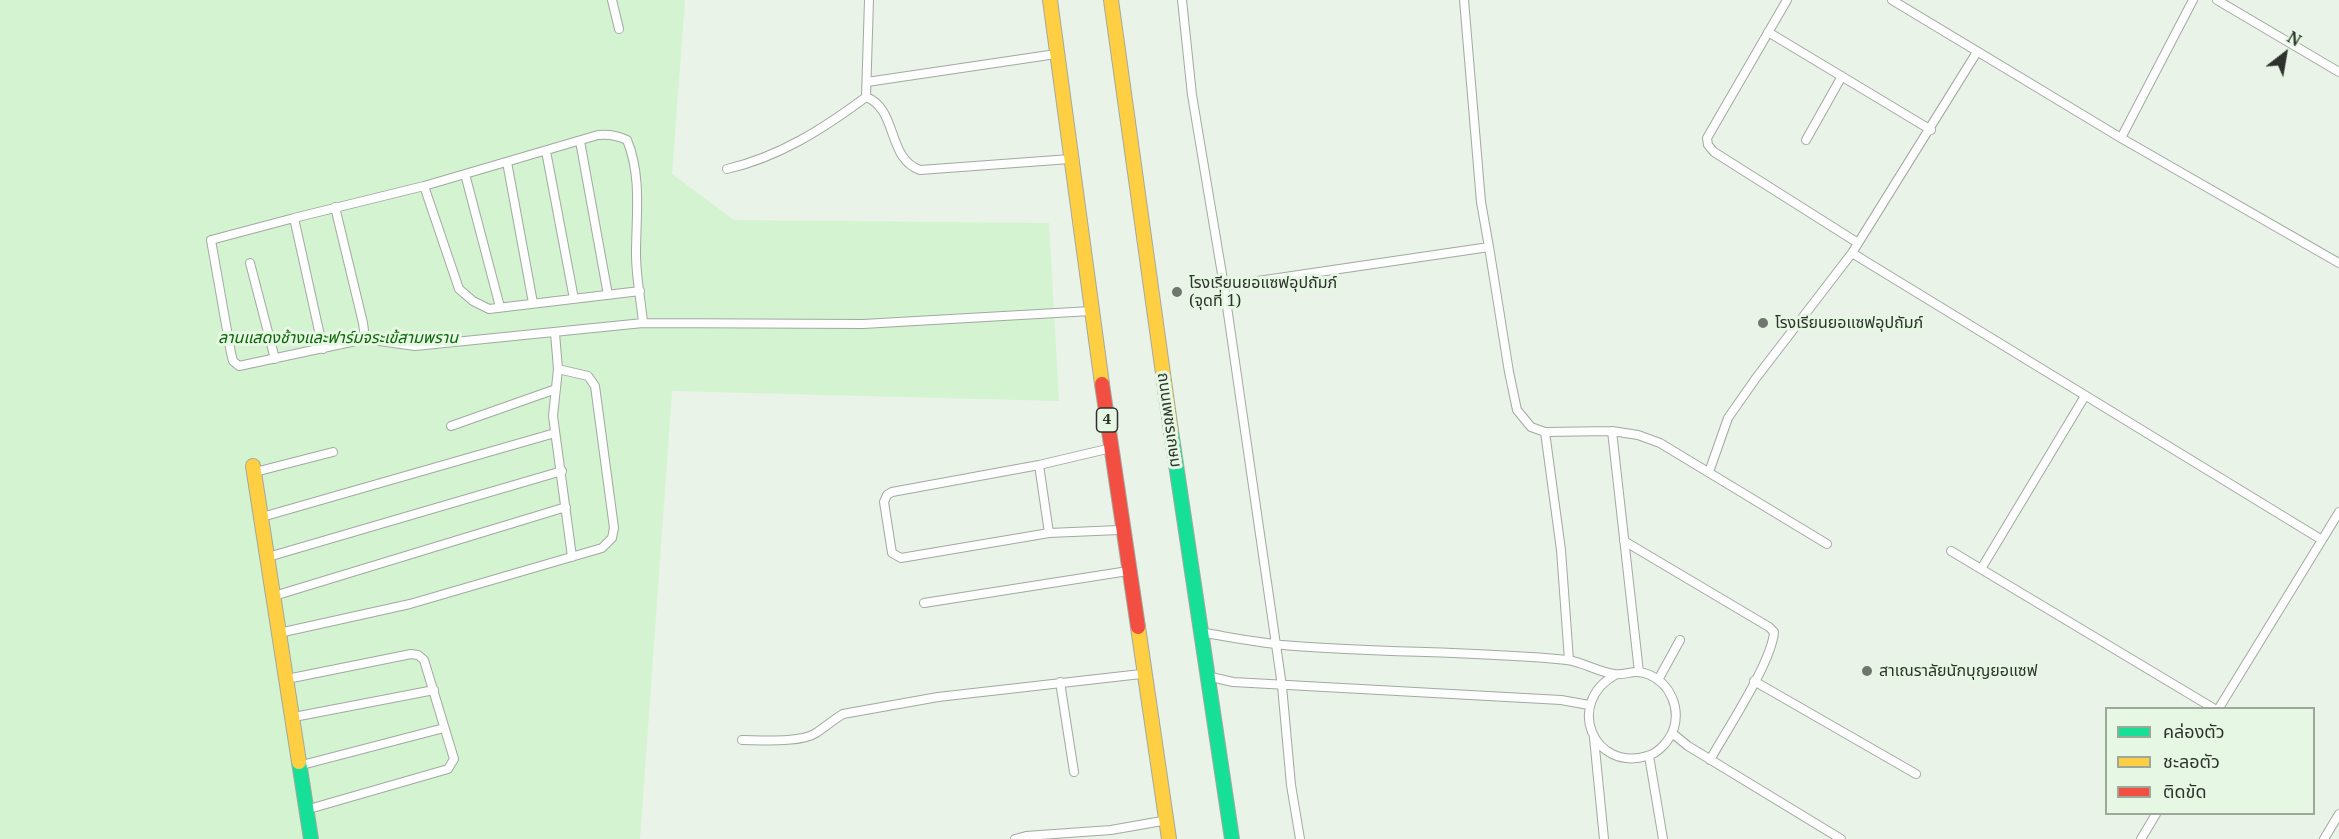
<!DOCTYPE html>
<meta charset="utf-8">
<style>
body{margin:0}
#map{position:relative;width:2339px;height:839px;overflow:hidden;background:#eaf3e8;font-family:"Noto Serif","Noto Sans Thai",serif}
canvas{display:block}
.legend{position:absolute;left:2105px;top:707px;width:210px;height:108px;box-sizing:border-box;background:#e6f7e4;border:2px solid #9ca99a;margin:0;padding:8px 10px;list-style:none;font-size:18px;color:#2d332c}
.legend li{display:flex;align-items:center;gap:12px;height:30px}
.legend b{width:30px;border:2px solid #9ca99a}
.north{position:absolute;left:2255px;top:24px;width:60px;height:60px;-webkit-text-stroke:4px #e6f7e4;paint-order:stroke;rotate:31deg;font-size:16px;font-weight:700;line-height:24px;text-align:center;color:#2d332c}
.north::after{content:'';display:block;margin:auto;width:21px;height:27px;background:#2d332c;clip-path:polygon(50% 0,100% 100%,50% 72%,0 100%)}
</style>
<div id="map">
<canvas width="2339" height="839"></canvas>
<ul class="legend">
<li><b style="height:8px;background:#16e098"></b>คล่องตัว</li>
<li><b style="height:8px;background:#ffcf43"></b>ชะลอตัว</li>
<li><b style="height:8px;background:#f24e42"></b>ติดขัด</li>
</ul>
<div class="north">N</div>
</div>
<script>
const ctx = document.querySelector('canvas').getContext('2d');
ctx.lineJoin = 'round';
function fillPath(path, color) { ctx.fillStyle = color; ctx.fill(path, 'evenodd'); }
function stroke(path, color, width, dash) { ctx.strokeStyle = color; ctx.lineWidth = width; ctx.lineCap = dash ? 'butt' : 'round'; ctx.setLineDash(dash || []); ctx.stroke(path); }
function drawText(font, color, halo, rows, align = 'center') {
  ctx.font = font + ' "Noto Serif","Noto Sans Thai",serif'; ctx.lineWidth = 6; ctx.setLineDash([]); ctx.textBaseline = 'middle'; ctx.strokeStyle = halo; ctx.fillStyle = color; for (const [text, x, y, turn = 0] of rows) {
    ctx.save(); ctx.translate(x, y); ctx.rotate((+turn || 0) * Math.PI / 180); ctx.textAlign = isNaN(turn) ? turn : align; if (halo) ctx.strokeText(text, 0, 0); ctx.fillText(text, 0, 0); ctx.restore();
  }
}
const green = new Path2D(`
 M0 0H685L672 174 734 220 1049 223 1059 401 672 391 640 839H0Z`);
const lane = new Path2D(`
 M612 0 619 29
 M1182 0 1192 95 1224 286 1282 686 1291 785 1300 839
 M1464 0 1481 202 1489 247
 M1787 0 1707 138 1708 145 1714 152 1858 243
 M1892 0 2121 138 2339 263
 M2217 0 2339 72
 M1768 32 1931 130
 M867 82 1056 54
 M866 97C898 109 887 159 920 170L1070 159
 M2121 138 2193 0
 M1806 140 1842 76
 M580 141 608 295
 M546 151 574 299
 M507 162 533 303
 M727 169C779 157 823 129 866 97L869 0
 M465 174 500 307
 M424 186 459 289 473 301 489 309 640 291
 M294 218 211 240 231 353 233 361 239 366 365 339 363 323 335 207
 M1852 253 2322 540 2339 512
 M250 263 275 359
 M1224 286 1489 247 1509 372 1517 410 1531 427 1545 432 1612 431 1638 435 1660 443 1827 544
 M365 339 415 346 643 323 863 324 1091 311
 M323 349 294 218 424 186 598 135C609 134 617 135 627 140 642 176 636 216 636 254 636 277 641 300 643 323
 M558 369 553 416 572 557
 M451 426 556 389
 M1612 431 1639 672
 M1545 432 1561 550 1569 660
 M1107 449 1039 465 892 492 887 495 884 502 892 553 901 558 1049 533 1119 530
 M1039 465 1049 533
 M255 472 333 452
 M1709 472 1728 418 1756 378 1852 253 1977 52
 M262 517 555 433
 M1624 541 1769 627 1774 632C1772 662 1726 731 1710 760
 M1951 551 2213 708
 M268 557 562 471
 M1981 569 2085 396
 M274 596 566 507
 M924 603 1128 571
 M279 633 410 604 602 548 612 538 614 528 595 386 588 376 558 369 555 333
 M1205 633C1235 638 1265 644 1295 646 1385 653 1477 651 1567 660 1583 662 1598 672 1614 674 1627 676 1633 668 1650 675 1670 684 1680 707 1674 728 1670 740 1659 753 1647 756 1593 772 1565 703 1615 675
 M1211 677 1233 682 1561 700 1589 705
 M287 679 411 654 418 655 424 660 454 759 448 769 309 809
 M1658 680 1680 640
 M1754 681 1916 774
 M1060 682 1074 772
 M2219 708 2322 540
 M294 717 434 690
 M1672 733 1688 746 1841 839
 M1594 738 1604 839
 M742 740C761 740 801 743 816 733 825 727 833 720 843 714L938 697 1141 674
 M1649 756 1663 839
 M302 765 444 728
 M1015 839 1026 836 1111 830 1162 821
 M2141 839 2156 814
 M2324 839 2339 814`);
const fast = new Path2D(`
 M1171 431 1232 839
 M299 762 311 839`);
const slow = new Path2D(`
 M1050 0 1102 384
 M1111 0 1171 431
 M253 466 299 762
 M1138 627 1169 839`);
const jam = new Path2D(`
 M1102 384 1138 627`);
const markers = [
 [1177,292,6,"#6f766e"],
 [1763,323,6,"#6f766e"],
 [1867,671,6,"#6f766e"]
];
const shields = [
 [1107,420,21]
];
const shieldNames = [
 ["4",1107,420]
];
const poiNames = [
 ["โรงเรียนยอแซฟอุปถัมภ์",1189,283],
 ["(จุดที่ 1)",1189,301],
 ["โรงเรียนยอแซฟอุปถัมภ์",1775,323],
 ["สาเณราลัยนักบุญยอแซฟ",1879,671]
];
const parkNames = [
 ["ลานแสดงช้างและฟาร์มจระเข้สามพราน",338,338]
];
const streetNames = [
 ["ถนนเพชรเกษม",1169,420,82]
];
fillPath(green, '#d4f3d0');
stroke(lane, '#a2a9a2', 10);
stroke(fast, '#a2a9a2', 16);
stroke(slow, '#a2a9a2', 16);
stroke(jam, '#a2a9a2', 16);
stroke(lane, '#fcfdfc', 8);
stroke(fast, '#16e098', 14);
stroke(slow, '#ffcf43', 14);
stroke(jam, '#f24e42', 14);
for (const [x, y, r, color] of markers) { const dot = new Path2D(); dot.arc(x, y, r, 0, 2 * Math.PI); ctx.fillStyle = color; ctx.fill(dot); stroke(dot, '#e6f7e4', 2); }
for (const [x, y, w] of shields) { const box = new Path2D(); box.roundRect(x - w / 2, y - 12, w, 24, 4.5); ctx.fillStyle = '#e6f7e4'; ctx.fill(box); stroke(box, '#2d332c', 1.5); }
drawText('bold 15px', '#2d332c', null, shieldNames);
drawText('16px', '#2d332c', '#e6f7e4', poiNames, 'left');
drawText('italic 16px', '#0a6705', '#e6f7e4', parkNames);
drawText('16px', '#2d332c', '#e6f7e4', streetNames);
</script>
